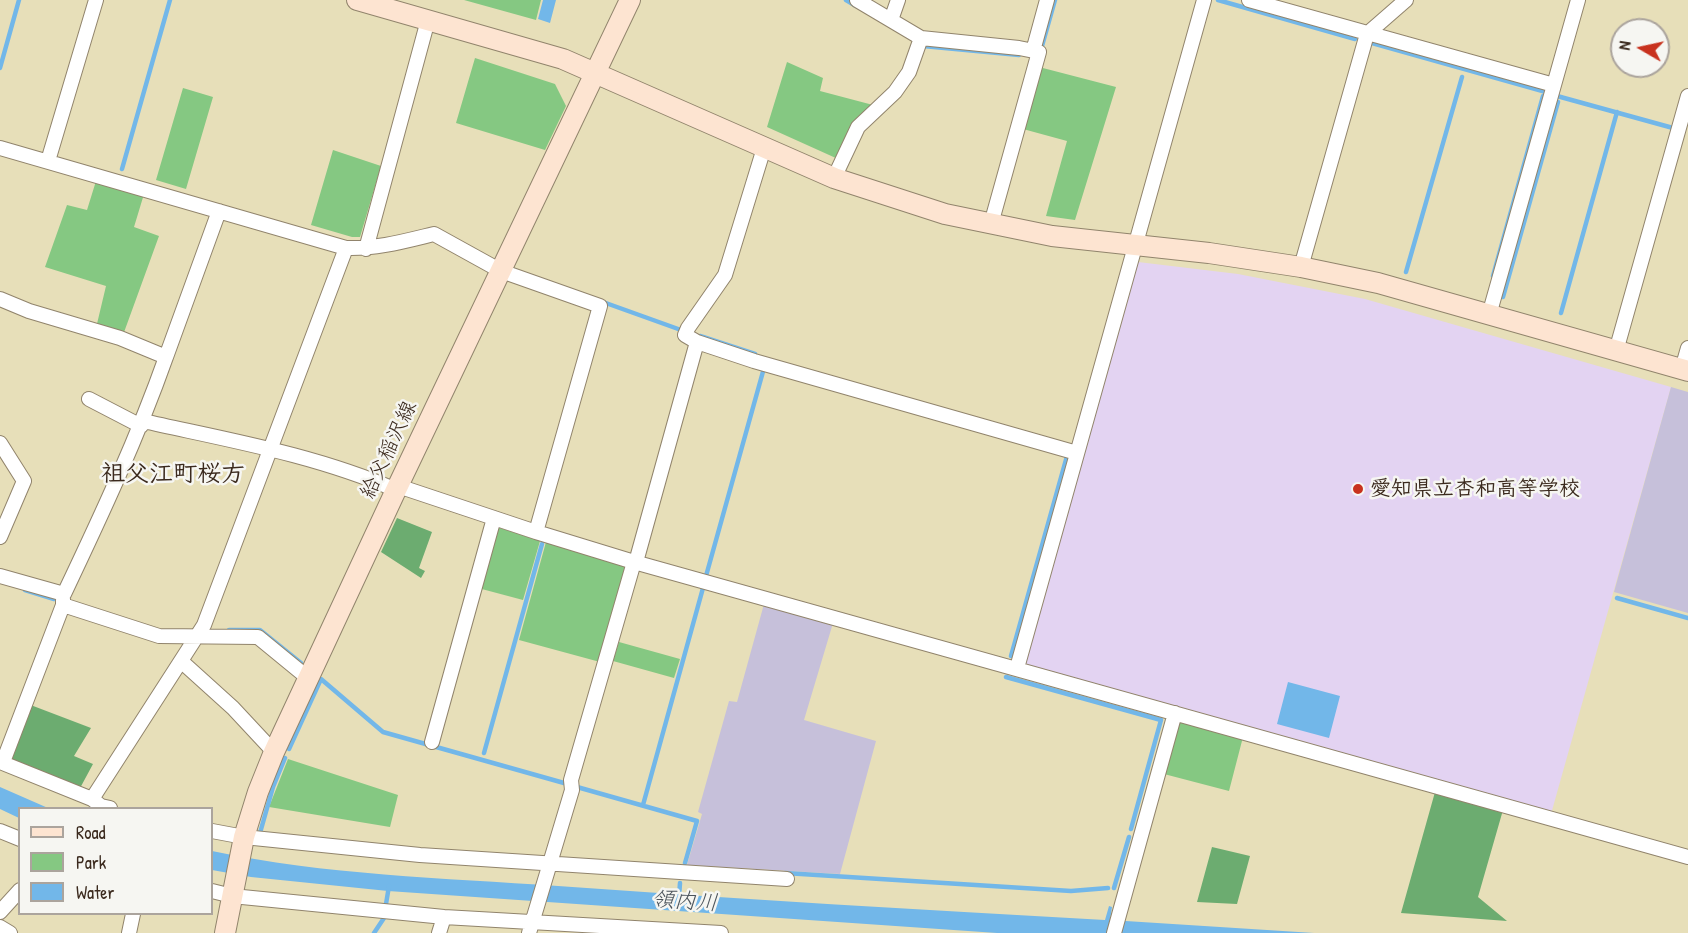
<!DOCTYPE html>
<meta charset="utf-8">
<style>
body{margin:0}
#map{position:relative;width:1688px;height:933px;overflow:hidden;background:#e7dfb9;font-family:"Patrick Hand",sans-serif}
canvas{display:block}
.legend{position:absolute;left:18px;top:807px;width:195px;height:108px;box-sizing:border-box;background:#f6f6f2;border:2px solid #aba49d;margin:0;padding:8px 10px;list-style:none;font-size:18px;color:#3b2a1e}
.legend li{display:flex;align-items:center;gap:12px;height:30px}
.legend b{width:30px;border:2px solid #aba49d}
.north{position:absolute;left:1610px;top:18px;width:60px;height:60px;box-sizing:border-box;background:#f6f6f2;border:2px solid #aba49d;border-radius:50%;rotate:279deg;font-size:16px;font-weight:700;line-height:24px;text-align:center;color:#3b2a1e}
.north::after{content:'';display:block;margin:auto;width:21px;height:27px;background:#c8321e;clip-path:polygon(50% 0,100% 100%,50% 72%,0 100%)}
</style>
<div id="map">
<canvas width="1688" height="933"></canvas>
<ul class="legend">
<li><b style="height:8px;background:#fde4d1"></b>Road</li>
<li><b style="height:16px;background:#85c882"></b>Park</li>
<li><b style="height:16px;background:#72b7e9"></b>Water</li>
</ul>
<div class="north">N</div>
</div>
<script>
const ctx = document.querySelector('canvas').getContext('2d');
ctx.lineJoin = 'round';
function fillPath(path, color) { ctx.fillStyle = color; ctx.fill(path, 'evenodd'); }
function stroke(path, color, width, dash) { ctx.strokeStyle = color; ctx.lineWidth = width; ctx.lineCap = dash ? 'butt' : 'round'; ctx.setLineDash(dash || []); ctx.stroke(path); }
function drawText(font, color, halo, rows, align = 'center') {
  ctx.font = font + ' "Patrick Hand","Klee One",sans-serif'; ctx.lineWidth = 5; ctx.setLineDash([]); ctx.textBaseline = 'middle'; ctx.strokeStyle = halo; ctx.fillStyle = color; for (const [text, x, y, turn = 0] of rows) {
    ctx.save(); ctx.translate(x, y); ctx.rotate((+turn || 0) * Math.PI / 180); ctx.textAlign = isNaN(turn) ? turn : align; if (halo) ctx.strokeText(text, 0, 0); ctx.fillText(text, 0, 0); ctx.restore();
  }
}
const built = new Path2D(`
 M1138 262 1238 274 1365 299 1671 387 1551 814 1025 665 1024 662Z`);
const industrial = new Path2D(`
 M1671 387 1688 392V613L1614 592Z
 M764 604 833 623 804 720 876 741 840 874 687 865 702 814 698 812 729 701 737 702Z`);
const green = new Path2D(`
 M464 0H541L536 20Z
 M475 58 555 84 566 106 545 150 456 123Z
 M787 62 823 78 820 91 873 105 838 159 767 127Z
 M1039 67 1116 87 1075 220 1046 216 1067 141 1023 129Z
 M183 88 213 97 186 189 156 180Z
 M333 150 381 166 360 237H352L311 225Z
 M96 181 144 194 134 227 159 236 123 335 96 328 106 286 45 267 67 205 87 210Z
 M497 527 540 541 523 600 478 588Z
 M546 542 627 565 600 662 519 640Z
 M619 642 680 659 674 678 613 661Z
 M1183 721 1243 737 1229 791 1164 774 1176 726Z
 M288 759 398 795 390 827 269 807Z`);
const forest = new Path2D(`
 M397 518 432 532 419 568 425 571 421 578 381 552Z
 M28 704 91 728 74 756 93 764 79 790 10 760Z
 M1435 792 1503 810 1478 897 1507 921 1401 913Z
 M1212 847 1250 856 1237 904 1197 902Z`);
const water = new Path2D(`
 M543 0H556L550 23 538 19Z
 M1288 682 1340 696 1329 738 1277 724Z
 M0 787 48 808H20L19 818 0 809Z
 M212 851C325 875 443 878 558 886 740 899 923 910 1105 920L1109 906 1112 907 1110 920 1314 933H997L388 891 251 877 212 870Z`);
const stream = new Path2D(`
 M846 0 856 6
 M1218 0 1355 39
 M1372 43 1546 92
 M923 46 1019 55
 M1042 46 1055 0
 M0 68 19 0
 M1557 96 1673 128
 M122 169 170 0
 M1406 272 1462 77
 M1493 276 1543 96
 M1503 297 1558 102
 M603 302 681 330
 M1561 313 1617 112
 M700 336 755 354
 M706 576 764 368
 M25 590 54 599
 M1617 598 1688 618
 M229 630H260L301 663
 M1011 656 1067 456
 M1006 677 1161 720 1131 829
 M289 749 321 679 383 732 564 783
 M484 753 542 544
 M577 787 697 821 685 863
 M643 805 703 588
 M260 833 273 787 285 758
 M785 873 1071 891 1108 888
 M1114 888 1129 837
 M679 898 680 883
 M386 904 389 886
 M374 933 384 918`);
const street = new Path2D(`
 M857 0 921 38 1019 48 1039 52 991 224
 M1249 0 1554 85
 M891 20 898 0
 M1033 51 1047 0
 M0 148 346 248C377 249 405 241 434 234L501 271 600 306 536 532
 M48 161 96 0
 M834 178 858 127 895 92 909 72 921 38
 M366 249 428 20
 M1301 267 1367 34 1406 0
 M0 299 29 311 120 338 166 357C137 439 101 516 64 594L0 576
 M1489 315 1578 0
 M697 342 754 361 1077 453
 M1616 351 1688 96
 M166 357 219 211
 M1682 369 1688 348
 M89 399 141 426
 M143 421C228 440 316 455 396 490
 M0 443 24 481 0 537
 M398 486 536 532 634 562 1688 857
 M636 562 697 342 685 335 688 328 725 275 764 148
 M63 605 159 636 258 637 308 678
 M181 661 233 708 274 752
 M1017 668 1204 0
 M432 742 494 518
 M0 762 92 799 101 806 110 808
 M3 762 63 605V599
 M92 799 204 625 346 248
 M0 831 20 839
 M212 831 244 837 420 855 787 879
 M212 891 232 896 444 917 721 933
 M0 912 20 890
 M0 927 10 933
 M129 933 133 914
 M439 933 444 917
 M529 933 572 790 571 780 634 562
 M1114 933 1175 713`);
const secondary = new Path2D(`
 M357 0 563 59 834 178 945 214 1052 236 1209 253 1301 267 1378 283 1688 371
 M225 933 244 837 258 792 274 752 396 490 630 0`);
const markers = [
 [1358,489,6,"#c8321e"]
];
const streetNames = [
 ["給父稲沢線",389,450,-65]
];
const poiNames = [
 ["愛知県立杏和高等学校",1370,489]
];
const waterNames = [
 ["領内川",685,902,4]
];
const quarterNames = [
 ["祖父江町桜方",173,475]
];
fillPath(built, '#e3d3f2');
fillPath(industrial, '#c6c0da');
fillPath(green, '#85c882');
fillPath(forest, '#6cac70');
fillPath(water, '#72b7e9');
stroke(stream, '#72b7e9', 4.5);
stroke(street, '#91846c', 16);
stroke(secondary, '#91846c', 22);
stroke(street, '#fff', 14);
stroke(secondary, '#fde4d1', 20);
for (const [x, y, r, color] of markers) { const dot = new Path2D(); dot.arc(x, y, r, 0, 2 * Math.PI); ctx.fillStyle = color; ctx.fill(dot); stroke(dot, '#f6f6f2', 2); }
drawText('21px', '#3b2a1e', '#f6f6f2', streetNames);
drawText('bold 21px', '#3b2a1e', '#f6f6f2', poiNames, 'left');
drawText('italic 22px', '#4c545b', '#f6f6f2', waterNames);
drawText('bold 24px', '#3b2a1e', '#f6f6f2', quarterNames);
</script>
